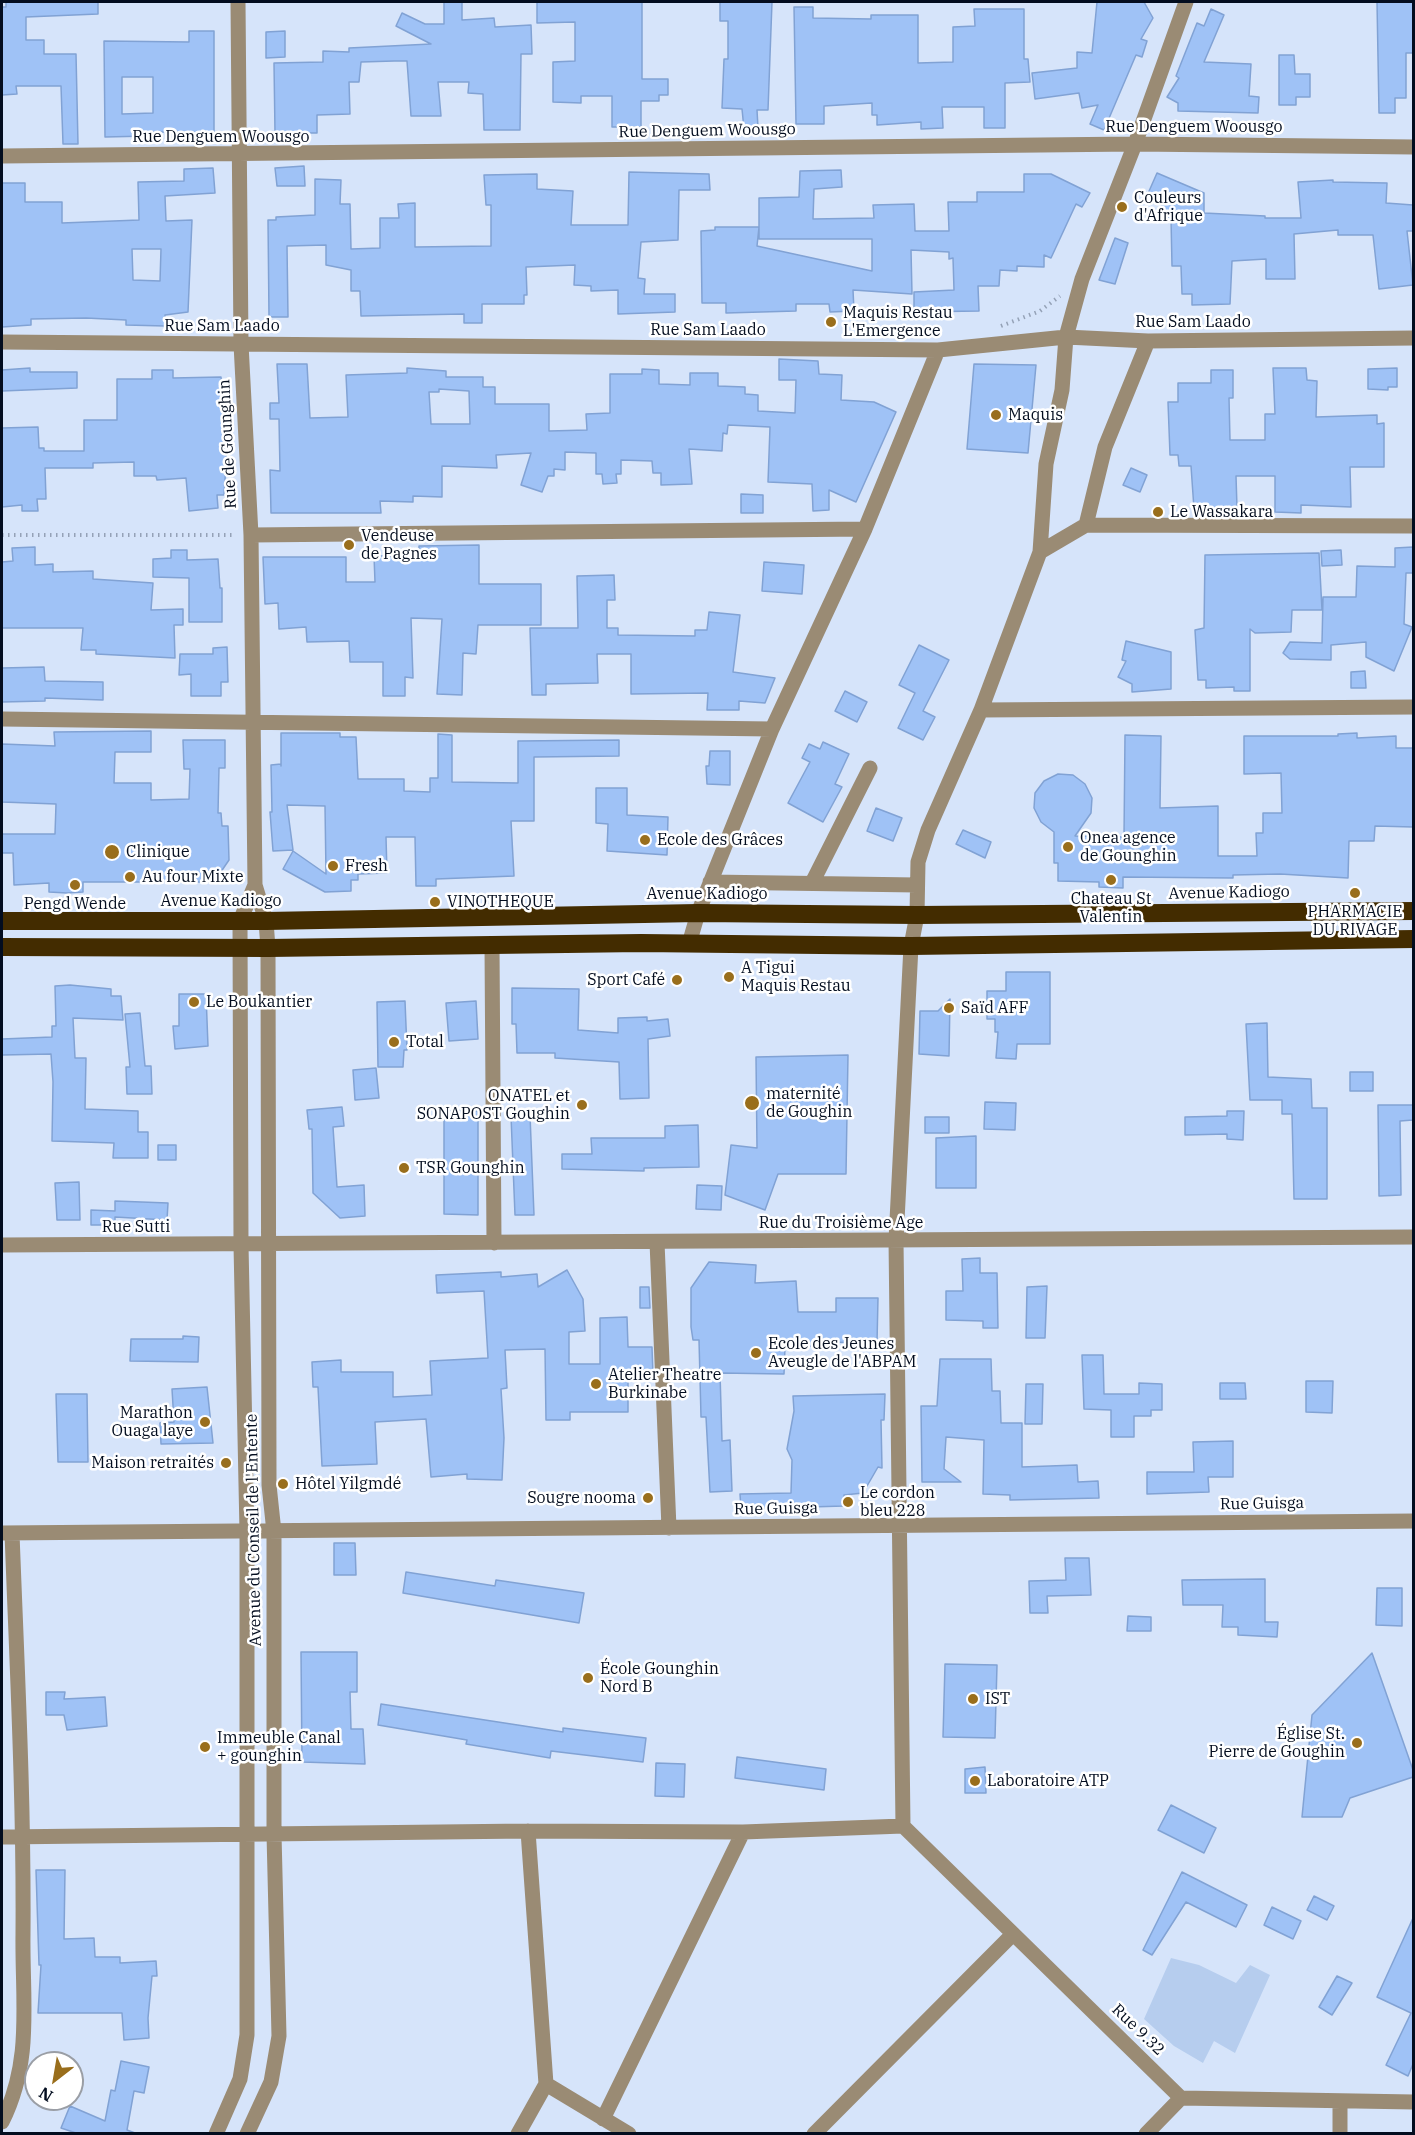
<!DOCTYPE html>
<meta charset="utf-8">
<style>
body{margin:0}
#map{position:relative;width:1415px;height:2135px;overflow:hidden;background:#d6e4fa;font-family:"IBM Plex Serif",serif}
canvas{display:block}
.frame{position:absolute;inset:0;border:3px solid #030d1f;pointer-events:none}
.north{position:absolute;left:24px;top:2051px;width:60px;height:60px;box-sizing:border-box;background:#fff;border:2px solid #9a9ea5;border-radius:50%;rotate:211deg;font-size:16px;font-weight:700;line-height:24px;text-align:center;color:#030d1f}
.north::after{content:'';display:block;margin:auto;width:21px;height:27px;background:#996e1c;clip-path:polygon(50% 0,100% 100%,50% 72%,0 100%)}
</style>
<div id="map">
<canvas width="1415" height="2135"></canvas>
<div class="frame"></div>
<div class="north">N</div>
</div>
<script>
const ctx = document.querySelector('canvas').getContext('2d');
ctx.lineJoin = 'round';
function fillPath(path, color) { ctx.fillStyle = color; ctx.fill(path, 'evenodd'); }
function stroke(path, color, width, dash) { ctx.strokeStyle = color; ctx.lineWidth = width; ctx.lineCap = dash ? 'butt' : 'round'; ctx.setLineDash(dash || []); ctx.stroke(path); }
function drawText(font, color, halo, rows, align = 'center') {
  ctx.font = font + ' "IBM Plex Serif",serif'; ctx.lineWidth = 5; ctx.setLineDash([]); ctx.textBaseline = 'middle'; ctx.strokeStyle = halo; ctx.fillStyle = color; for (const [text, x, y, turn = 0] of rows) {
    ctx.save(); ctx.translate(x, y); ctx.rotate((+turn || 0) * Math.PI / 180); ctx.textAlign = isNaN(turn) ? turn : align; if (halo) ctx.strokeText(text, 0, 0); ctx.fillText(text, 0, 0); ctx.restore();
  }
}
const green = new Path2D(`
 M1171 1958 1199 1965 1236 1983 1250 1965 1270 1975 1235 2053 1214 2041 1203 2063 1174 2046 1144 2019Z`);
const building = new Path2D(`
 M6 2H98V14L26 17V40H44V54H76L78 144H63L61 86H16L17 94 2 95V7H6Z
 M444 2H462V20L494 18 495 27 531 25 532 54H521L520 130H484L483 94 468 93 469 82H438L441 116H411L407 61H394L361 62 359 82H349L350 114 317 115V133H275L274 63 323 62V51L349 52V48L431 44 396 26 402 13 425 24H444Z
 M537 2H642V79H668V95H659V101H641V127H612V96H581V103L553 102V62L575 61V22L537 23Z
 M720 2H772L768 110H757L758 128 744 129 742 109 722 108 724 59H728V21H720Z
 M1097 2H1144L1153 18 1141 39 1147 41 1142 57 1136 55 1104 130 1090 124 1098 105 1082 108 1079 93 1035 99 1032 73 1077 68V52L1092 53Z
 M1377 2H1413V53H1406V98H1395V113H1379Z
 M794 7H813V18L871 19V15H918V63L953 62V27L975 26 974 9H1024V59H1028L1030 82 1005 83V128H984V107H942L943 128 921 129V122L877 125V115H872V103L824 106V124H796Z
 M1211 9 1224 15 1204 62 1251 64 1249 96 1259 97 1258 113 1178 111V103L1167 97 1179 78 1176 76 1197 23 1204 26Z
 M189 31H214V135H194V132H148V136L105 137 104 41 189 42ZM122 77H153V113L122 114Z
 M285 31V57L266 58V32Z
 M1279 55H1294L1295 74H1310V97H1296V105H1279Z
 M304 166 305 186H277L275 168Z
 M213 168 215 193 165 196 166 221 192 220 188 312 165 315V326L126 325V320L86 318 31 319V325L2 327V183H25V202H62V223L139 220 138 182 184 181V169ZM132 249H161L160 281 133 280Z
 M841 170 842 187 814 189 813 219 874 218 873 205 914 204 915 231H949L948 202H977V192H1024V174H1051L1090 193 1082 207 1076 204 1051 258 1044 255V267L1017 266V271L1000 270 999 286H978L979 311 914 312V292L954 290 953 258 949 259V252L911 250 912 294 853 290 854 311 830 312 829 304H796V311L726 313V303H702L701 231 715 230V227H759V198L799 197 800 171ZM759 227V239H872V271L757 246Z
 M629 172 709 174 710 190H679L678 240 641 242 638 278 645 279 644 294H675V312L618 314V290L591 291V286L574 285 575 265 526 267 527 295H524V304H482V323H464V314L361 316 360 291H351V270L326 265V245L287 246 288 317H269L268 220H276V217L315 215V179L341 180 340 204H350L351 249 380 248V218H399L398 204 415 203V247L491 246V205H486L484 175 537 174V189L573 191 571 225H628Z
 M1157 173 1204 193V213L1265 216V218H1301L1298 182 1333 180V182L1387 183 1386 203 1413 205V231H1407L1413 285 1379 289 1373 235H1338V230L1294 234 1295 279H1266V259L1232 261 1230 304 1192 305V294H1182L1181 266H1172L1171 219 1158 213 1162 205 1146 198Z
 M1115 238 1128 243 1115 284 1099 280Z
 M779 359 818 361 819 374 842 375 841 400 874 402 896 412 856 502 829 490V510L813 511 812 484 768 482 770 427 728 425 727 434 723 433 722 451 689 449 692 484 661 485V473H653L652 461 621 460V474H616L617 483 603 484 602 474H596V453L565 452V470L554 469V476H548L542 492 521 485 531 453 496 455 497 468 442 466V497L413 496V502L380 501 381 513H271L270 470 280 471 279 419H270V403H279L277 364H307L310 418 348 417 346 375 407 373V368L446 371V377H483V387H495V404H549V431L587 430 586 414 610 413V374H642V369L659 370V384L690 385V373H718V386L745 387V394L758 395V411L795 413 796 380H779ZM439 389 469 391 470 424H431L429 392H439Z
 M974 364 1036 365 1028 453 967 449Z
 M30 368V372H77V388L2 391V370Z
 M1273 368H1306L1307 380 1317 381 1316 417 1377 415V424L1384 423V467H1350L1351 507 1301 505V513L1275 512V476H1236L1237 508 1194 509 1191 466H1179L1178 455H1170L1168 402H1178V383H1211V370H1233V398H1229L1230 440H1265V414H1275Z
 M1397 368V387H1388V390L1368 389V369Z
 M152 370H173V378L221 377 227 433 226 465 224 495H217L218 508 189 511 186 478 157 480 156 476H134V462L93 463V468H45L46 499H37L38 511H22V505L2 507V428L38 427 39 448H44V451H84V420H117V379H152Z
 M1131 468 1147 475 1140 492 1123 485Z
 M741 494 763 495V513H741Z
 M479 545V584H541V625H478L476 654 463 653 462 695 437 694 442 619 411 618 413 678 405 677V696H383V662H350L349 641 307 642 306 627 279 629 278 603 265 604 263 557H346V582H375L374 556H419V546Z
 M35 547V565L53 564V572L93 571V579L153 583 151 610 183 609V625H174L175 658 96 654V650H81L83 628H2V562L13 561 12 548Z
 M1413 547V573H1406L1404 624 1412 627 1394 671 1366 657V642L1331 645V660L1290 659 1283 653 1290 642 1322 643 1323 597H1356L1357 566 1395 567V548Z
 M171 550H187V560L218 559 220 588H222V622H189V578L153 577V559L171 558Z
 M1341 550 1342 565 1322 566 1321 551Z
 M1319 553 1322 610H1292L1291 632 1255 633 1250 629V691H1234V687L1206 688V680H1198L1195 630 1204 628 1205 555Z
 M764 562 804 565 802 594 762 591Z
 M614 575 615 600H607V628H618V635L695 636V630H707L709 612 740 615 733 672 775 678 765 703 739 701V710H707L708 693 631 694V654H597L598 683 546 684V695H532L530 628H578L577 576Z
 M1126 641 1171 652V689L1132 692V684L1118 677 1126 661 1122 660Z
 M919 645 949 660 923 711 935 717 923 740 898 728 915 693 899 685Z
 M227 647 228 682H221V696H191V674L179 675 180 654H213V648Z
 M44 667 45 681 103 682V700L45 698V701L2 702V668Z
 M1365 671 1366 688H1351V672Z
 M845 691 867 702 857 722 835 711Z
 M151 731V752H115L114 783H151V800L189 799 190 769H184L183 740H225V768H219L218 813H221L222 826H228L229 860 214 882H83V892L67 893 49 892V883L14 885 13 853H2V834H55L56 804 2 802V744L55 746 54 732Z
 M281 733H340V737H356L358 779H404V791L430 792V778H438V734L452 735V782L518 783V741L619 740V756L534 757V821H511L514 876 436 879V886H416L415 837H386L387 873 358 874V880H351V891L325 892 283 869 293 851 326 874 325 806 287 805 293 850 273 851 270 812H272L271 765 281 764V766Z
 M1357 733V738L1396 736V748H1413V827L1375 826 1374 841H1349L1348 878 1280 874 1233 875V878L1123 877V888L1099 887V882L1058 881V863H1054V832L1041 822 1034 808 1035 793 1044 781 1058 774 1073 775 1085 784 1092 798 1091 813 1075 836 1124 837 1125 735 1161 736 1160 808 1218 806V856H1257L1256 833H1263V813H1282L1281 773 1244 774V736H1338V734Z
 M823 742 849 754 835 784 842 787 823 822 788 803 810 762 802 758 809 744 820 749Z
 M710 751H730V785L707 784 706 766H709Z
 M596 788H627V815L668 817 667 855 607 851 608 824 596 823Z
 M876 808 902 818 893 841 867 831Z
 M963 830 991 842 985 858 956 844Z
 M1006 972H1050V1044H1017L1016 1059 996 1058 998 1032H995V1019H987V991H1006Z
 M70 985 111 989V996H121L123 1020 73 1018 75 1058H86L85 1109 138 1111V1132H148V1158H113L114 1143 52 1141 53 1082 51 1054 2 1055V1039L52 1037V1026H56L55 986Z
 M512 988 579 989 578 1030 618 1033V1018L647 1017V1021L668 1019 670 1036 648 1039 649 1098 620 1099 619 1062 555 1058V1053H517L516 1024H512Z
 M179 994H206L208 1046 175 1049 173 1026H179Z
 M950 999 949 1056 919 1054 920 1011H938Z
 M405 1001 407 1050H404L403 1067H378L377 1002Z
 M476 1001 478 1039 449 1041 446 1003Z
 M140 1013 145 1066H151L152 1094H127L126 1067H130L125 1014Z
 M1267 1023 1268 1077 1311 1079 1312 1108H1327V1199H1294L1292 1114H1282V1100H1250L1246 1024Z
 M848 1055 846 1174H778L765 1210 725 1195 731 1145 757 1148 756 1057Z
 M376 1068 379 1098 355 1100 353 1070Z
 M1350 1072H1373V1091H1350Z
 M985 1102 1016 1103 1015 1130 984 1129Z
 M1378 1105H1413V1120L1400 1121 1401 1195 1379 1196Z
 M342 1107 344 1126 333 1127 337 1187 364 1185 365 1216 340 1218 313 1193 312 1129H309L307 1110Z
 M444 1110 478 1111V1215L444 1214Z
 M1227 1111H1244L1243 1140 1227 1139V1134L1185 1135V1117L1227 1116Z
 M530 1115 534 1215H515L511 1116Z
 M925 1117H949V1133H925Z
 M698 1125 699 1167 644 1168V1171L562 1169V1154H592L591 1138H665V1126Z
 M976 1136V1188H936V1138Z
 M158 1145H176V1160H158Z
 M79 1182 80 1220H57L55 1183Z
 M697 1185 722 1186 721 1210 696 1209Z
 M115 1201 168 1203 167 1220 115 1217V1225H91V1210L115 1211Z
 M980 1258V1273H997L998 1328H983V1321L946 1320V1291H963L962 1259Z
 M709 1262 756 1265 755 1283 796 1281 798 1312H836V1298H878L877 1343 822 1342V1346L785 1347 784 1374 720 1373 722 1441 730 1440 732 1491 710 1492 706 1417H701L699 1340H693L691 1327V1288Z
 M567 1270 583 1299 585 1331 569 1332V1364H600V1318L627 1317 628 1347H652L653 1376H628V1412H570V1420H546L545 1349 505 1350 507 1388 501 1389 504 1438 502 1480 467 1479V1474L431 1477 426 1419 375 1422 377 1464 322 1466 318 1387H313L312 1362 341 1360V1372H393V1397L432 1395 430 1361 488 1358 484 1291 437 1293 436 1275 501 1272V1277L537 1274 538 1287Z
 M1047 1286 1045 1338H1026L1027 1287Z
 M640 1287H649L650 1308H640Z
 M183 1336 199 1337 198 1362 130 1361 131 1339H183Z
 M1082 1355H1103L1104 1394H1139V1383L1162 1384V1410H1151V1416H1134V1437H1111V1410L1084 1409Z
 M940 1359H991L992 1391H1000L1001 1423H1022V1467L1077 1465 1078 1482 1098 1481 1099 1498 1010 1500V1495L983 1494 984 1440 946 1437 944 1469 961 1482H922L921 1406H937Z
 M1306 1381H1333L1332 1413 1306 1412Z
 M1220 1383H1245L1246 1399H1220Z
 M1026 1384H1043L1042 1424H1025Z
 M207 1387 213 1443 161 1444 160 1423 174 1422 172 1389Z
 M56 1394H87L88 1462H58Z
 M885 1394 884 1420H881L882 1468 878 1467 863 1493 844 1495V1506L741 1509 740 1494 791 1493 792 1460 787 1449 794 1411 793 1396Z
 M1233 1441V1477H1208L1209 1492 1147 1494V1472H1194L1193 1442Z
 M334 1543H355L356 1575H334Z
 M1065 1558H1089L1091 1595 1047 1596 1048 1613H1030L1029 1581 1066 1580Z
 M406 1572 495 1586 496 1580 584 1593 579 1623 403 1593Z
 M1265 1579V1622H1278L1277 1637 1238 1635V1627H1222L1223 1605H1183L1182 1580Z
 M1377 1588H1402V1626L1376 1625Z
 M1128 1616 1151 1617V1631H1127Z
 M301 1652H357V1692H350L351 1729H363L365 1764 302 1762Z
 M1372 1653 1413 1770V1777L1350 1798 1342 1817H1302L1312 1715Z
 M945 1664 997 1665 995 1738 943 1737Z
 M46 1692H65L64 1699 105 1697 107 1726 67 1730 64 1715H46Z
 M381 1704 563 1732V1728L646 1738 643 1762 551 1751 550 1758 466 1744 467 1740 378 1725Z
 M737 1757 826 1769 824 1790 735 1778Z
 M656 1763 685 1764 684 1797 655 1796Z
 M985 1767 986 1793H965V1769Z
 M1171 1805 1216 1828 1204 1853 1158 1830Z
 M36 1870H65L64 1939 94 1938 95 1957H120V1963L156 1961 157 1976H152L148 2018 149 2038 124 2040 122 2013H38L41 1965H39Z
 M1182 1872 1247 1905 1236 1927 1186 1902 1152 1955 1143 1950Z
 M1314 1896 1334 1906 1327 1920 1307 1910Z
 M1272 1907 1301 1921 1293 1939 1264 1925Z
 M1413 1918V2064L1408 2076 1386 2065 1411 2013 1377 1997Z
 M1337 1976 1352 1983 1332 2015 1319 2007Z
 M121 2061 149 2067 144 2093 134 2091 127 2130 135 2133H76L61 2128 70 2106 105 2121 111 2090 115 2091Z`);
const path = new Path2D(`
 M1001 326 1040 311 1060 296
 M2 535H235`);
const minor = new Path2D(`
 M238 2 241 344 251 535 255 885 266 921 268 948 269 1485 274 1532V1834L279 2036 271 2082 247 2134
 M2 156 1135 144 1414 147
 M2 342 938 350 1066 337 1148 341 1414 338
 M1086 525 1414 526
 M251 535 865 529
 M1040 552 1086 525 1105 447 1148 341
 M981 710 1414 707
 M2 719 772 729
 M710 882 917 885
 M812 883 870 768
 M689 944 698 913 772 729 865 529 938 350
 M492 946 494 1243
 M657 1242 669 1528
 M2 1245 1414 1237
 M2 1533 1414 1521
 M903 1826 896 1240 911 946 917 915 918 862 928 830 981 710 1040 552 1046 464 1062 390 1066 337 1082 279 1135 144 1186 2
 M903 1826 1181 2098 1414 2102
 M2 1837 528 1831 743 1832 903 1826
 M546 2084 629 2134
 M1340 2101V2134
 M603 2119 743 1832
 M2 2122C33 2060 22 2002 23 1934 24 1800 17 1667 12 1533
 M216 2134 240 2079 247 2035V1532L241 1245 240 921 255 885
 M518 2134 546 2084 528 1831
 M814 2134 1013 1934
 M1146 2134 1181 2098`);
const highway = new Path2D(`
 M2 921H266L698 913 917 915 1414 911
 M2 947 268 948 641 943 911 946 1414 939`);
const markers = [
 [1122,207,6,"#996e1c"],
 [831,322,6,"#996e1c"],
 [996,415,6,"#996e1c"],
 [1158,512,6,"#996e1c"],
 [349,545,6,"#996e1c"],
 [645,840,6,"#996e1c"],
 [1068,847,6,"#996e1c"],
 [112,852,8,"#996e1c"],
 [333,866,6,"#996e1c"],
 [130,877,6,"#996e1c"],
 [1111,880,6,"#996e1c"],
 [75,885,6,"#996e1c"],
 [1355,893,6,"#996e1c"],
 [435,902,6,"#996e1c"],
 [729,977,6,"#996e1c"],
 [677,980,6,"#996e1c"],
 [194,1002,6,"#996e1c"],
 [949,1008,6,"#996e1c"],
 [394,1042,6,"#996e1c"],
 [752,1103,8,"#996e1c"],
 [582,1105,6,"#996e1c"],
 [404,1168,6,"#996e1c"],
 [756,1353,6,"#996e1c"],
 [596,1384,6,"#996e1c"],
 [205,1422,6,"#996e1c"],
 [226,1463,6,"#996e1c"],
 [283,1484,6,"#996e1c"],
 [648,1498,6,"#996e1c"],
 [848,1502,6,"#996e1c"],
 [588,1678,6,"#996e1c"],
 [973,1699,6,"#996e1c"],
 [1357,1743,6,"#996e1c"],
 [205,1747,6,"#996e1c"],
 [975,1781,6,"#996e1c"]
];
const streetNames = [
 ["Rue Denguem Woousgo",1194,127],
 ["Rue Denguem Woousgo",707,131,-1],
 ["Rue Denguem Woousgo",221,137],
 ["Rue Sam Laado",1193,322],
 ["Rue Sam Laado",222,326],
 ["Rue Sam Laado",708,330],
 ["Rue de Gounghin",228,444,-93],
 ["Avenue Kadiogo",1229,893,-1],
 ["Avenue Kadiogo",707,894],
 ["Avenue Kadiogo",221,901],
 ["Rue du Troisième Age",841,1223],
 ["Rue Sutti",136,1227],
 ["Rue Guisga",1262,1504,-1],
 ["Rue Guisga",776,1509,-1],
 ["Avenue du Conseil de l'Entente",254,1530,-91],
 ["Rue 9.32",1138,2030,44]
];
const poiNames = [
 ["Couleurs",1134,198],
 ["d'Afrique",1134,216],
 ["Maquis Restau",843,313],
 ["L'Emergence",843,331],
 ["Maquis",1008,415],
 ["Le Wassakara",1170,512],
 ["Vendeuse",361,536],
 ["de Pagnes",361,554],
 ["Onea agence",1080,838],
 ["de Gounghin",1080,856],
 ["Ecole des Grâces",657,840],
 ["Clinique",126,852],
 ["Fresh",345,866],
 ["Au four Mixte",142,877],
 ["Chateau St",1111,899,"center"],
 ["Valentin",1111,917,"center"],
 ["VINOTHEQUE",447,902],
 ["Pengd Wende",75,904,"center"],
 ["PHARMACIE",1355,912,"center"],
 ["DU RIVAGE",1355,930,"center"],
 ["A Tigui",741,968],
 ["Maquis Restau",741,986],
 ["Sport Café",665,980,"right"],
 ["Le Boukantier",206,1002],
 ["Saïd AFF",961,1008],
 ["Total",406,1042],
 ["maternité",766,1094],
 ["de Goughin",766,1112],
 ["ONATEL et",570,1096,"right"],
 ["SONAPOST Goughin",570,1114,"right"],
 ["TSR Gounghin",416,1168],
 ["Ecole des Jeunes",768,1344],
 ["Aveugle de l'ABPAM",768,1362],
 ["Atelier Theatre",608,1375],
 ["Burkinabe",608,1393],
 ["Marathon",193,1413,"right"],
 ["Ouaga laye",193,1431,"right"],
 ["Maison retraités",214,1463,"right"],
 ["Hôtel Yilgmdé",295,1484],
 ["Le cordon",860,1493],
 ["bleu 228",860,1511],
 ["Sougre nooma",636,1498,"right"],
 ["École Gounghin",600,1669],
 ["Nord B",600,1687],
 ["IST",985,1699],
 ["Église St.",1345,1734,"right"],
 ["Pierre de Goughin",1345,1752,"right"],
 ["Immeuble Canal",217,1738],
 ["+ gounghin",217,1756],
 ["Laboratoire ATP",987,1781]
];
fillPath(green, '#b6cdee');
fillPath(building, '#9fc2f6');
stroke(building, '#81a2d4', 1.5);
stroke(path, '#95a2b7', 4, [1.5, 4.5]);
stroke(minor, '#9a8b74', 15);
stroke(highway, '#432c00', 18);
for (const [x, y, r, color] of markers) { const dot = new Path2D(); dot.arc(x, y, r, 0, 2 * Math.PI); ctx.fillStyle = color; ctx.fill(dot); stroke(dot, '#fff', 2); }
drawText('16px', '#030d1f', '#fff', streetNames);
drawText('16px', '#030d1f', '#fff', poiNames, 'left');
</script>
